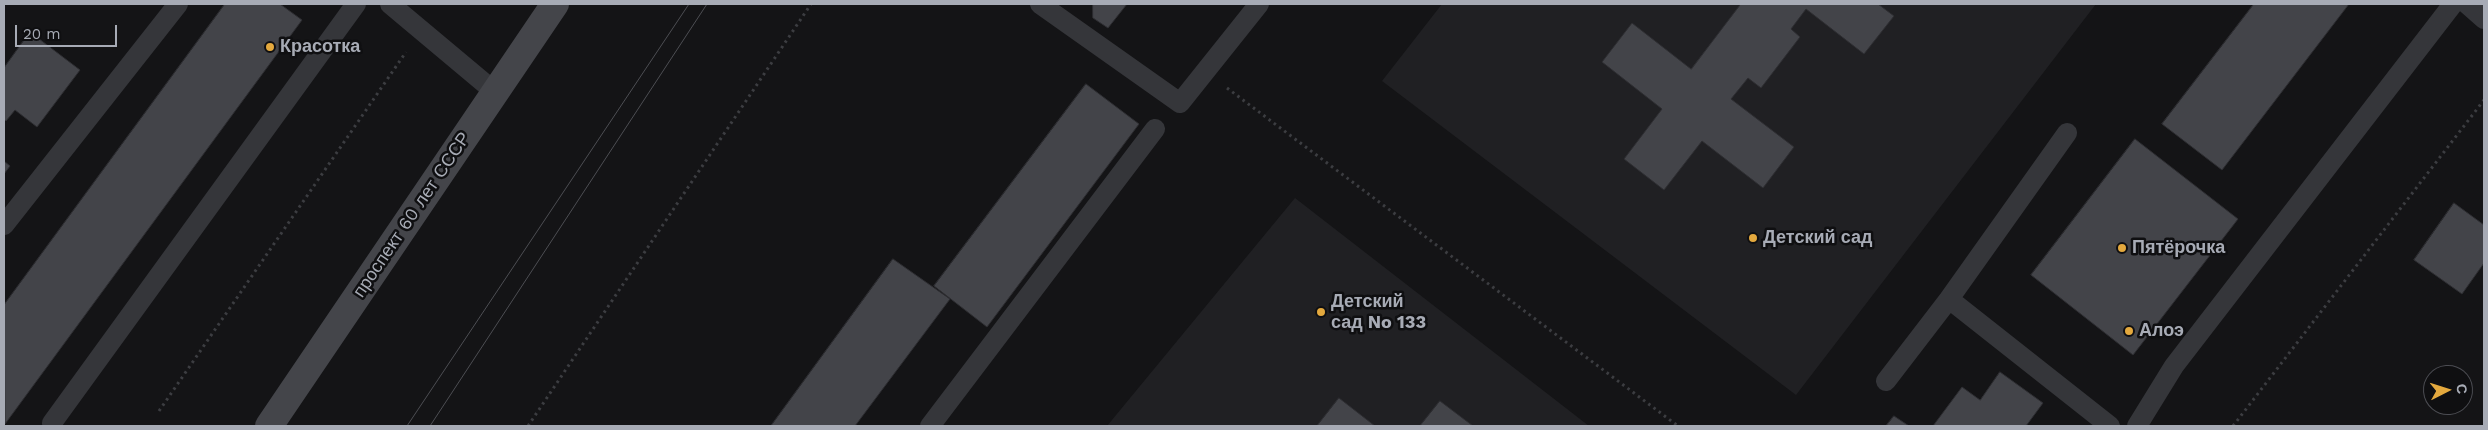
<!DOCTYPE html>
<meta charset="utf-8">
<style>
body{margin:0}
#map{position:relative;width:2488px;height:430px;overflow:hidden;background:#141416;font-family:"Work Sans",sans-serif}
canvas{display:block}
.frame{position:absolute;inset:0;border:5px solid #a7abb5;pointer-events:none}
.north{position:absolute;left:2423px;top:365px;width:50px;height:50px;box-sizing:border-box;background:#0f0f11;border:1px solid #4c4d53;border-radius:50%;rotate:85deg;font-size:14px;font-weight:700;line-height:20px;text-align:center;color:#a7abb5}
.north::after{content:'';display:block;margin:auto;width:18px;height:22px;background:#e4a93e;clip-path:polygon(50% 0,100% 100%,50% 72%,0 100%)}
.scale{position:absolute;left:15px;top:25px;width:102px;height:22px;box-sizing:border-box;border:2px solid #a7abb5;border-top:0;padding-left:6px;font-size:15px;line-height:18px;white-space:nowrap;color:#a7abb5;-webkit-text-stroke:4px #0f0f11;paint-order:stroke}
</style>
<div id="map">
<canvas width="2488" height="430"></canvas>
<div class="frame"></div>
<div class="north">С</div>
<div class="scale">20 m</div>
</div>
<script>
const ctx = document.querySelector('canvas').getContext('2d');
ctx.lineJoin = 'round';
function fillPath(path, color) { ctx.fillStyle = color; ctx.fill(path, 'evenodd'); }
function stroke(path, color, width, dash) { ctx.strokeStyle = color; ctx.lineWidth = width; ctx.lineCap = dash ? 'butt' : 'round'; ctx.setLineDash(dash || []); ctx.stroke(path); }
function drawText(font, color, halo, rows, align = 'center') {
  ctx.font = font + ' "Work Sans",sans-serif'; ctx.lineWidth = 5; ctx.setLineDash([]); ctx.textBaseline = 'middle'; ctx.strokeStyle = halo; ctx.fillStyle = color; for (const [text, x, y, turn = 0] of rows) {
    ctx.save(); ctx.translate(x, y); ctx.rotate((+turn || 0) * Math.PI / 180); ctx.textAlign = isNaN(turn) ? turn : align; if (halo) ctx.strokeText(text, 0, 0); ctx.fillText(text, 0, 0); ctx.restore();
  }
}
const built = new Path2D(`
 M1442 4H2096L1796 395 1382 81Z
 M1295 198 1589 426H1107Z`);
const building = new Path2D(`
 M225 4H280L302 20 5 424 4 305Z
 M1093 4H1127L1108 28 1093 18Z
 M1741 4H1878L1894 16 1864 54 1806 9 1791 29 1800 37 1761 88 1748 78 1731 99 1794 147 1763 188 1702 141 1664 190 1624 159 1662 109 1602 62 1632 23 1691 69Z
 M2254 4H2349L2222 170 2162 124Z
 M30 32 80 70 37 127 15 110 6 121 4 119V68Z
 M1086 84 1139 124 987 327 934 286Z
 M2135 139 2238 219 2133 355 2031 275Z
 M4 161 10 166 4 174Z
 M2454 203 2484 225V263L2462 294 2414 260Z
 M893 259 950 299 855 426H771Z
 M2000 372 2043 403 2026 426H1933L1962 387 1980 400Z
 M1339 398 1375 426H1317Z
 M1440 401 1473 426H1420Z
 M1894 416 1909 426H1886Z`);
const path = new Path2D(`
 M1227 88 1678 426
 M159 411 406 52
 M528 426 811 4
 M2233 426 2484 100`);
const lane = new Path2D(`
 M390 4 495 92
 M1040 4 1180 103 1259 4
 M2467 4 2484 19
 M4 225 178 4
 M1949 299 2110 426
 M1886 381 1949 299 2067 133
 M52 423 356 4
 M930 426 1155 129
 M2137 426 2174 366 2453 4`);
const secondary = new Path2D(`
 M269 426 555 4`);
const tram = new Path2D(`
 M407 426 689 4
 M430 426 707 4`);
const markers = [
 [270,47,5,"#e4a93e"],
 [1753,238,5,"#e4a93e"],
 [2122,248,5,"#e4a93e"],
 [1321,312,5,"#e4a93e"],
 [2129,331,5,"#e4a93e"]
];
const poiNames = [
 ["Красотка",280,47],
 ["Детский сад",1763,238],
 ["Пятёрочка",2132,248],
 ["Детский",1331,302],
 ["сад No 133",1331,323],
 ["Алоэ",2139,331]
];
const streetNames = [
 ["проспект 60 лет СССР",412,215,-56]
];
fillPath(built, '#202023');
fillPath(building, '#434449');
stroke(building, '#2e2e32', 1);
stroke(path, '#3c3d41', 3, [2.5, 4]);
stroke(lane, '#35363a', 20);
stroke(secondary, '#44454a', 28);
stroke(tram, '#4d4e53', 1);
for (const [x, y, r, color] of markers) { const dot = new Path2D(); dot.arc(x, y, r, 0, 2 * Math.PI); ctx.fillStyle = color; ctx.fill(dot); stroke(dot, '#0f0f11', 2); }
drawText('bold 18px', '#a7abb5', '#0f0f11', poiNames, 'left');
drawText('18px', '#a7abb5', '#0f0f11', streetNames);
</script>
